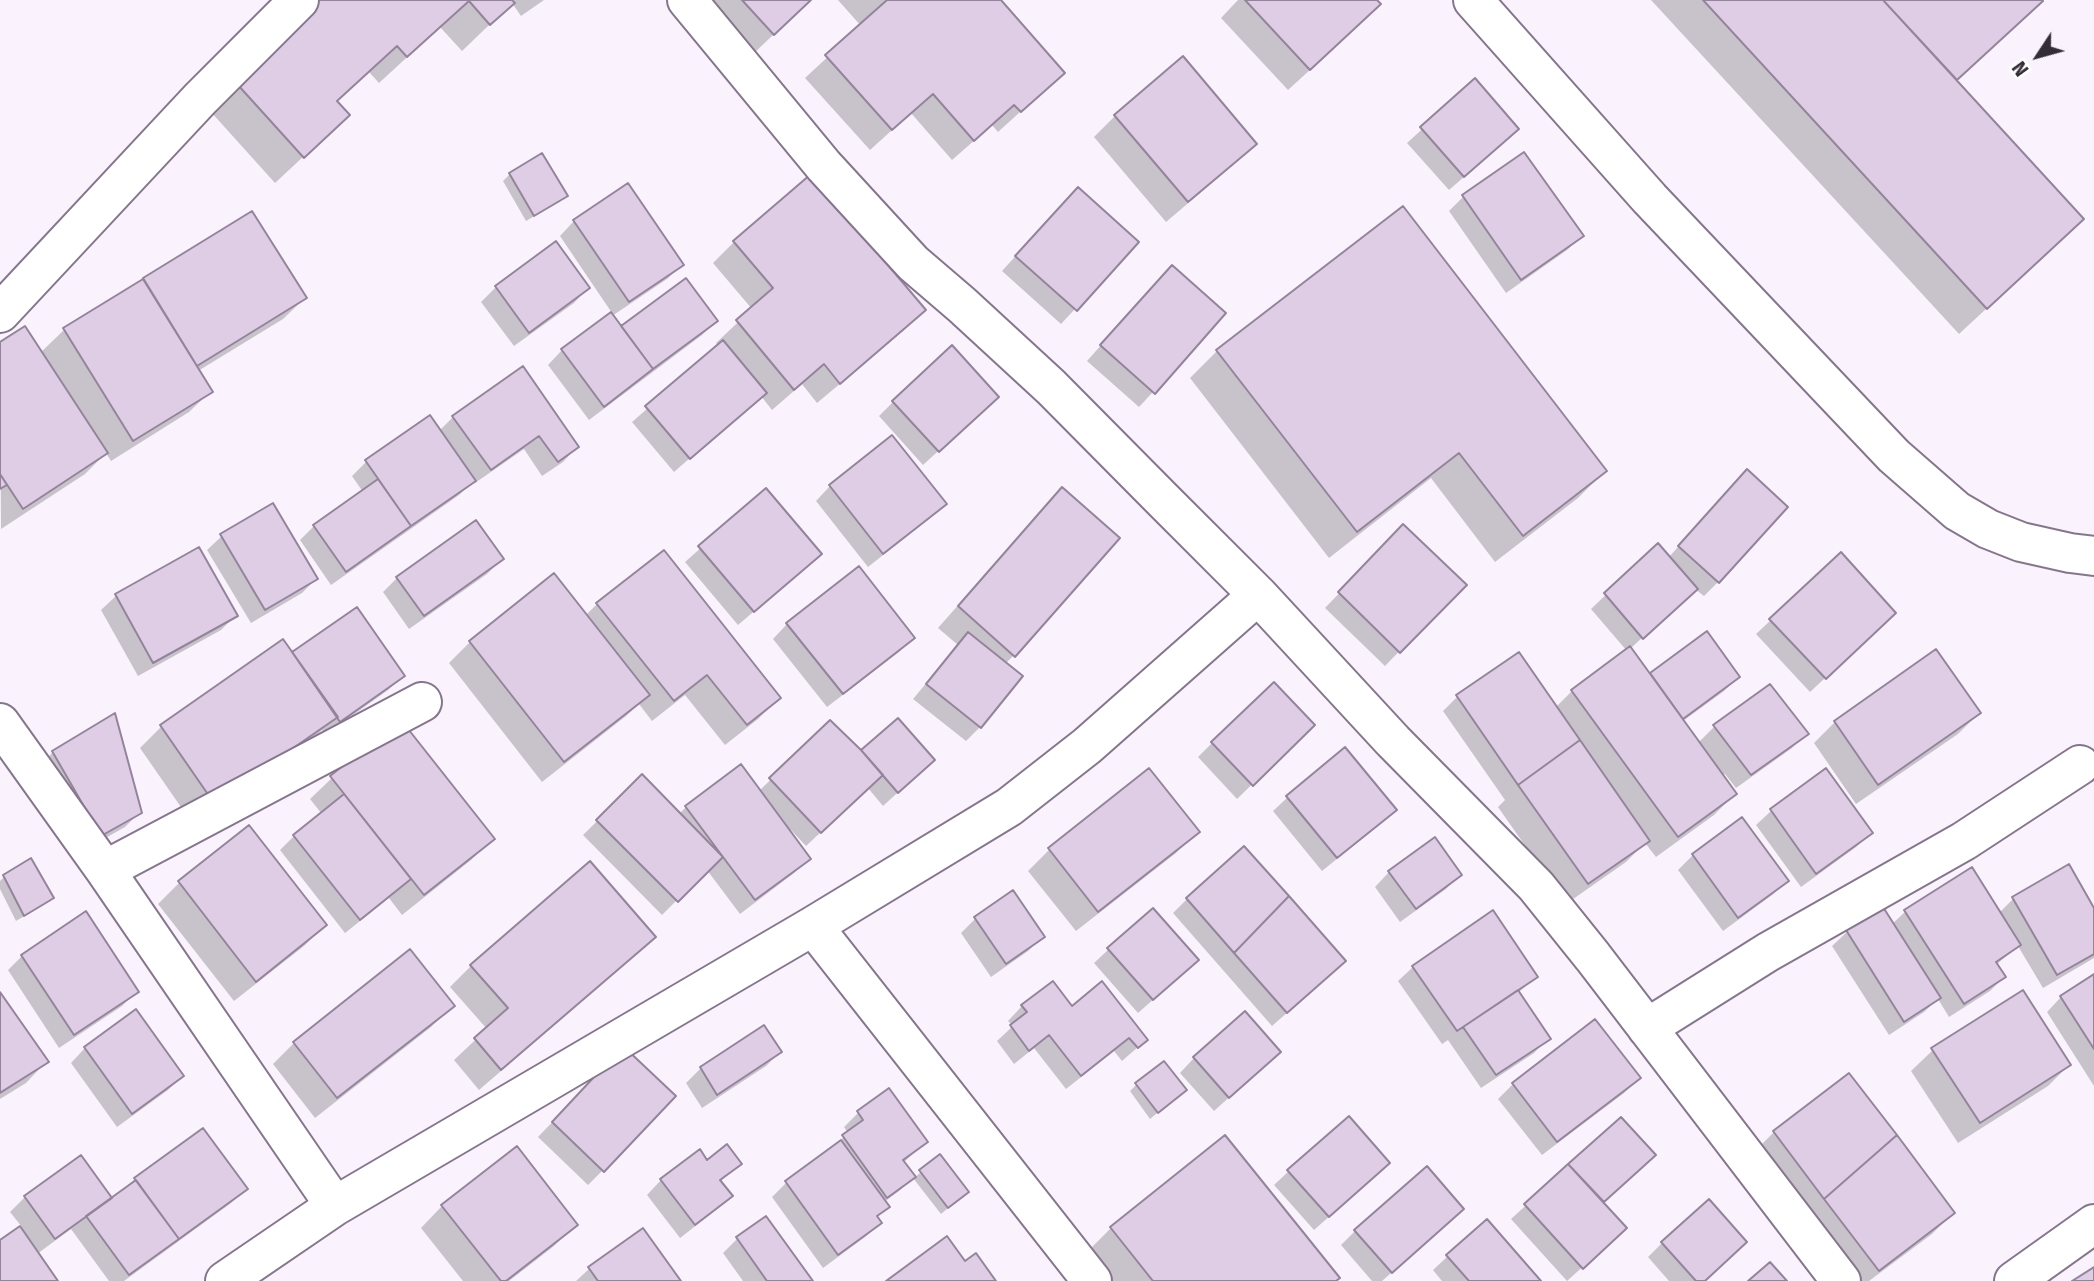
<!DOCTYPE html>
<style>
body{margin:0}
#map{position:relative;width:2094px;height:1281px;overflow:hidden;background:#faf3fd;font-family:"Fira Sans",sans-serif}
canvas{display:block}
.north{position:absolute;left:2003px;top:21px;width:70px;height:70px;-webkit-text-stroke:5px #fff;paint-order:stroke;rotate:234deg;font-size:19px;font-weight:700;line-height:28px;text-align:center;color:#332d36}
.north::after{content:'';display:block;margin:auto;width:24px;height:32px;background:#332d36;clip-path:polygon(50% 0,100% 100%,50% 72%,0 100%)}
</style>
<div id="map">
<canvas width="2094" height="1281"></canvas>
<div class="north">N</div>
</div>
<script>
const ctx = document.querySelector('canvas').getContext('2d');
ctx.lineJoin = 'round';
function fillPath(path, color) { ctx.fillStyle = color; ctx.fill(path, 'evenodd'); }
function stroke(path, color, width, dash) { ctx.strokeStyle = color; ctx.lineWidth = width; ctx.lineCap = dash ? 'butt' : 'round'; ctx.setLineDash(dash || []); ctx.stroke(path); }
const shadow = new Path2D(`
 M312 0H544L521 16 512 3 462 51 440 27 379 83 369 72 336 102 348 115 275 183 202 102Z
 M701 0H810L752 55Z
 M838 0H998L1063 73 998 132 992 125 952 160 911 113 870 150 805 78 861 26Z
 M1238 0H1375L1358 26 1288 90 1221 18Z
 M1651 0H2040L2019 22 1955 81 2054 246 1959 334Z
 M1475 81 1503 143 1449 190 1407 143Z
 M1115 116 1255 143 1233 165 1166 222 1094 137Z
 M1524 154 1582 236 1567 250 1506 293 1449 211 1463 197Z
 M510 174 566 196 559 202 526 221 503 181Z
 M1063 204 1136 243 1061 324 1002 271Z
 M252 213 305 298 283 319 198 371 211 391 189 412 111 461 106 453 85 474 1 529 0 344 40 353 64 330Z
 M574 221 682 265 667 279 612 316 621 329 716 321 702 335 589 420 548 365 562 350 612 313 560 236Z
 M734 242 924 310 903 331 817 403 802 384 772 410 761 396 674 472 632 422 719 346 716 343 752 309 713 263Z
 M556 244 588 288 574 303 514 346 481 302 496 287Z
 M1158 281 1153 392 1139 407 1087 361Z
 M1217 351 1605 471 1578 498 1495 562 1431 478 1329 558 1190 378Z
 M522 368 577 447 563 462 542 476 524 449 475 483 474 480 459 495 331 585 300 540 314 526 363 492 352 476 366 462 429 417 439 431 453 417Z
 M893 402 982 411 923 465 879 416Z
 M830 486 945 504 930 518 868 567 816 501Z
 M1733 486 1718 582 1704 596 1695 589 1630 649 1649 675 1707 634 1738 677 1724 691 1683 721 1698 743 1714 727 1806 733 1792 748 1736 788 1725 774 1722 776 1735 794 1714 815 1656 857 1645 843 1626 862 1566 904 1498 807 1505 800 1443 711 1457 697 1555 708 1572 691 1627 651 1591 609 1658 545 1669 557Z
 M766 490 805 568 738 625 685 562Z
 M1041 511 1014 655 1005 664 980 727 966 741 913 699 958 645 938 628Z
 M1403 527 1464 585 1385 666 1325 608Z
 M222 536 316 579 302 593 251 623 207 550Z
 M199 550 235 616 221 630 138 676 101 610 116 596Z
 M502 559 487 574 409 629 383 592 397 578Z
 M597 604 779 698 758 719 725 745 685 695 652 721 639 704 626 716 542 782 449 663 470 642 585 616Z
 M1771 620 1880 627 1810 692 1756 634Z
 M787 624 913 637 899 652 827 707 773 639Z
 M292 655 403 676 388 690 325 735 322 730 314 738 192 823 140 748 161 727Z
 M1979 713 1958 734 1856 804 1814 743 1835 722Z
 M830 722 861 752 918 774 883 806 868 788 806 846 791 830 789 832 809 858 794 873 740 914 707 870 662 915 583 835 642 777 679 814 686 807 759 791Z
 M1313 725 1237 799 1198 757 1212 743Z
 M53 752 140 812 125 827 86 849 39 767Z
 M1148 771 1197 832 1176 853 1076 931 1028 871 1049 850Z
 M1825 771 1870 833 1856 847 1801 887 1756 825 1771 811Z
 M332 778 492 839 471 860 402 915 389 898 345 933 280 850 294 836 322 814 310 799Z
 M1288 797 1395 810 1380 824 1322 871 1273 811Z
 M1742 819 1787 881 1772 895 1723 931 1678 870 1693 855Z
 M249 827 325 925 304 946 234 1001 158 904 179 883Z
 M1971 869 1999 913 2014 898 2094 912V958L2043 988 2018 946 1996 965 2004 977 1990 991 1949 1017 1938 999 1924 1012 1889 1035 1832 946 1847 932 1882 909 1892 924 1905 912Z
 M1389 872 1460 874 1446 889 1400 922 1375 887Z
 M4 877 52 898 45 904 16 921 0 889V881Z
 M1012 892 1043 936 1028 951 991 977 961 933 975 919Z
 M1187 899 1329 976 1272 1026 1173 913Z
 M654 937 632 958 479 1090 454 1060 487 1029 450 987 471 966Z
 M1109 949 1182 974 1138 1013 1094 963Z
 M410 952 452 1006 431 1027 315 1118 273 1064 294 1043Z
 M22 956 136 992 122 1006 59 1048 8 970Z
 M1413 967 1535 977 1518 993 1548 1038 1534 1053 1481 1088 1448 1040 1442 1044 1398 981Z
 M2094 976V1086L2047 1012 2061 997Z
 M0 995 47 1061 26 1083 0 1099Z
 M1022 1006 1071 1008 1146 1040 1122 1061 1114 1051 1066 1089 1034 1048 1014 1064 997 1041 1013 1026 1008 1021Z
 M135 1012 182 1076 168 1090 117 1127 71 1063 85 1048Z
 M1595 1021 1639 1078 1624 1093 1542 1155 1498 1099 1513 1084Z
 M1933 1050 2069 1065 2048 1086 1958 1143 1911 1071Z
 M780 1052 766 1066 702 1108 686 1083 701 1068Z
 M1194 1058 1264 1066 1214 1111 1180 1073Z
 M609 1063 603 1170 588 1185 538 1137Z
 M1849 1075 1953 1213 1932 1234 1869 1281H1849L1759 1147 1774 1132Z
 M1136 1085 1185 1090 1150 1119 1130 1091Z
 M858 1113 926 1142 903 1163 914 1178 939 1157 967 1192 941 1214 913 1178 899 1191 884 1202 887 1207 876 1218 880 1223 865 1237 823 1268 772 1197 786 1183 829 1151 848 1133 844 1127Z
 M1621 1119 1639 1169 1602 1203 1610 1242 1567 1281 1511 1219Z
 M80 1157 111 1200 135 1179 245 1189 231 1203 124 1281H109L71 1229 37 1254 55 1281H0V1242L22 1227 10 1212 25 1197Z
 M707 1162 740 1163 720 1182 731 1196 716 1210 680 1238 647 1195 661 1180Z
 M1289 1171 1374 1177 1314 1230 1274 1185Z
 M442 1206 575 1225 554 1246 509 1281H463L421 1228Z
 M765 1218 811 1281H743L723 1253 737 1239Z
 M1448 1223 1382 1281H1372L1341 1245 1355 1231Z
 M1111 1228 1334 1281H1105L1084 1255Z
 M643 1230 678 1281H576L589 1269Z
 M1662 1243 1704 1281H1669L1648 1257Z
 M1448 1256 1539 1281H1442L1433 1270Z`);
const building = new Path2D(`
 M309 0H512L515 3 490 25 469 1 407 57 397 46 337 101 350 115 304 158 228 74Z
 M742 0H811L774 35Z
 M887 0H1001L1065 73 1021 112 1014 105 974 141 933 94 892 130 825 55Z
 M1245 0H1377L1381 4 1310 70Z
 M1703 0H1883L2084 219 1987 309Z
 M1883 0H2042L2043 1 1957 80Z
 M1183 56 1257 144 1188 202 1114 115Z
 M1475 78 1519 129 1464 177 1420 127Z
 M1524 152 1584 236 1521 280 1462 195Z
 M542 153 568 196 534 216 509 173Z
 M811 174 926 310 840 384 824 364 794 390 736 320 773 288 733 241Z
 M628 183 684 265 629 302 573 220Z
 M1078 187 1139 242 1077 311 1015 256Z
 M1403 206 1607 471 1523 536 1459 453 1357 532 1216 350Z
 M252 211 307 298 197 366 143 278Z
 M556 241 590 288 529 333 495 286Z
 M1172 265 1226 313 1155 394 1100 345Z
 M686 278 718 321 653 369 621 326Z
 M143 279 213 392 133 441 63 328Z
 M611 312 653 369 604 407 561 349Z
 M25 326 108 453 23 509 0 474V342Z
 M723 340 767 393 690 459 645 406Z
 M952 345 999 397 939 452 892 401Z
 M523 366 579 447 558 462 539 436 491 470 452 416Z
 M430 415 476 481 411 526 365 460Z
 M892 435 947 504 883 554 829 485Z
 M1747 469 1788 507 1719 583 1678 546Z
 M0 474 7 485 0 489Z
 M378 479 411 526 346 572 313 525Z
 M1062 487 1120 538 1015 657 958 606Z
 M766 488 822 554 754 612 698 546Z
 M273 503 318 579 265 610 220 534Z
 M476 520 504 559 424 616 396 577Z
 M1403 524 1467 585 1400 653 1338 592Z
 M1658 543 1698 589 1643 639 1604 593Z
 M199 547 238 616 153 663 115 594Z
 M664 550 781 698 747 725 707 675 674 701 596 603Z
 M1841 552 1896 613 1826 679 1769 619Z
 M859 566 915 638 843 694 786 623Z
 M554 573 650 695 564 762 469 641Z
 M357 607 405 676 340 722 292 652Z
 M1707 631 1740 677 1683 719 1650 673Z
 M968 632 1023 676 981 728 926 684Z
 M283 639 338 717 214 803 160 725Z
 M1630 646 1737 794 1678 837 1571 690Z
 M1936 649 1981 713 1878 785 1834 721Z
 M1519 652 1580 740 1518 785 1456 695Z
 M1274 682 1315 725 1253 786 1211 742Z
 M1770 684 1809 734 1751 775 1713 725Z
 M115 713 142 813 101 836 52 751Z
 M898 718 935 760 898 793 861 750Z
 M401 720 495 839 424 895 330 776Z
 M830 720 861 750 883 775 821 833 769 778Z
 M1580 740 1650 841 1588 884 1518 785Z
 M1345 747 1397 810 1337 858 1286 796Z
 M741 764 811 859 755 900 685 806Z
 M1149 768 1200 832 1098 912 1048 848Z
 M1826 768 1873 833 1816 874 1770 809Z
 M642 774 723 857 678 902 596 820Z
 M344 794 411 879 360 920 293 835Z
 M1742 817 1789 881 1738 918 1692 854Z
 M249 825 327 925 256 982 178 881Z
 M1435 837 1462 875 1416 909 1388 871Z
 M1244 846 1289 896 1234 953 1186 898Z
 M31 858 54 898 24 916 3 875Z
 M590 861 656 937 501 1070 474 1038 508 1008 470 965Z
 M2069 864 2094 908V954L2057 975 2012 897Z
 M1972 867 2021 945 1996 962 2006 977 1964 1004 1904 910Z
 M1013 890 1045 937 1006 964 974 917Z
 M1289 896 1346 961 1287 1013 1234 953Z
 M1883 907 1941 998 1904 1022 1846 930Z
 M1153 908 1199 960 1153 1000 1107 948Z
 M1493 910 1538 977 1457 1031 1412 966Z
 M86 911 139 992 74 1035 21 955Z
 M410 949 455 1006 337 1098 293 1042Z
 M2094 974V1049L2060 996Z
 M1053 981 1072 1006 1102 981 1148 1040 1138 1048 1129 1038 1081 1076 1049 1035 1029 1051 1010 1025 1027 1012 1021 1005Z
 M1518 990 1551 1039 1496 1075 1463 1027Z
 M2023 990 2071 1065 1980 1123 1931 1048Z
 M0 992 49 1062 0 1093Z
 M136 1009 184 1076 132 1114 84 1047Z
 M1245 1011 1281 1052 1229 1098 1193 1057Z
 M1595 1019 1641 1078 1557 1142 1512 1083Z
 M764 1025 782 1052 717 1095 700 1067Z
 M623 1046 676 1096 604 1172 552 1122Z
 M1164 1061 1187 1090 1158 1113 1135 1083Z
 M1849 1073 1897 1135 1824 1199 1773 1131Z
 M889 1088 928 1142 903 1160 916 1177 887 1198 842 1135 863 1120 857 1111Z
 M1349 1116 1390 1163 1329 1217 1287 1170Z
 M1621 1117 1656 1155 1604 1202 1568 1164Z
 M203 1128 248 1189 179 1239 134 1178Z
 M1225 1135 1340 1278 1336 1281H1153L1110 1227Z
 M1897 1135 1955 1213 1879 1271 1824 1199Z
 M841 1140 890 1207 877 1216 882 1223 838 1255 785 1181Z
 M727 1144 742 1164 720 1180 733 1196 695 1225 660 1179 700 1149 707 1160Z
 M517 1146 578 1225 506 1281H501L441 1205Z
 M940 1154 969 1192 948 1208 919 1170Z
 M81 1155 112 1198 55 1239 24 1196Z
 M1568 1164 1627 1228 1583 1269 1524 1204Z
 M1427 1166 1464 1209 1392 1273 1354 1230Z
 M136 1180 179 1239 129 1275 86 1216Z
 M1709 1199 1747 1242 1705 1281H1696L1661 1242Z
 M766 1216 813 1281H767L736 1237Z
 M1487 1219 1541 1281H1469L1446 1255Z
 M20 1226 58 1281H0V1240Z
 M643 1228 681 1281H598L588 1267Z
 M947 1236 965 1261 976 1253 996 1281H886Z
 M1770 1262 1787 1281H1748Z
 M2094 1267V1281H2072Z`);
const minor = new Path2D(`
 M687 0 824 166 913 263 962 305 1051 387 1162 499 1258 595 1393 741 1536 886 1593 957 1841 1281
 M1473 0 1650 199 1894 456 1957 511 1988 529 2021 542 2070 553 2094 556
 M0 313 200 99 299 0
 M0 723 105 870 335 1206
 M105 870 422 702
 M813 926 1092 1281
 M1647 1028 1768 952 1964 841 2080 765
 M225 1281 335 1206 813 926 1009 807 1087 746 1258 595
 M2014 1281 2094 1224`);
fillPath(shadow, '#0003');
fillPath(building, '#dfcde6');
stroke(building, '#94849b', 2);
stroke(minor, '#86768d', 42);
stroke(minor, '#fff', 38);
</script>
